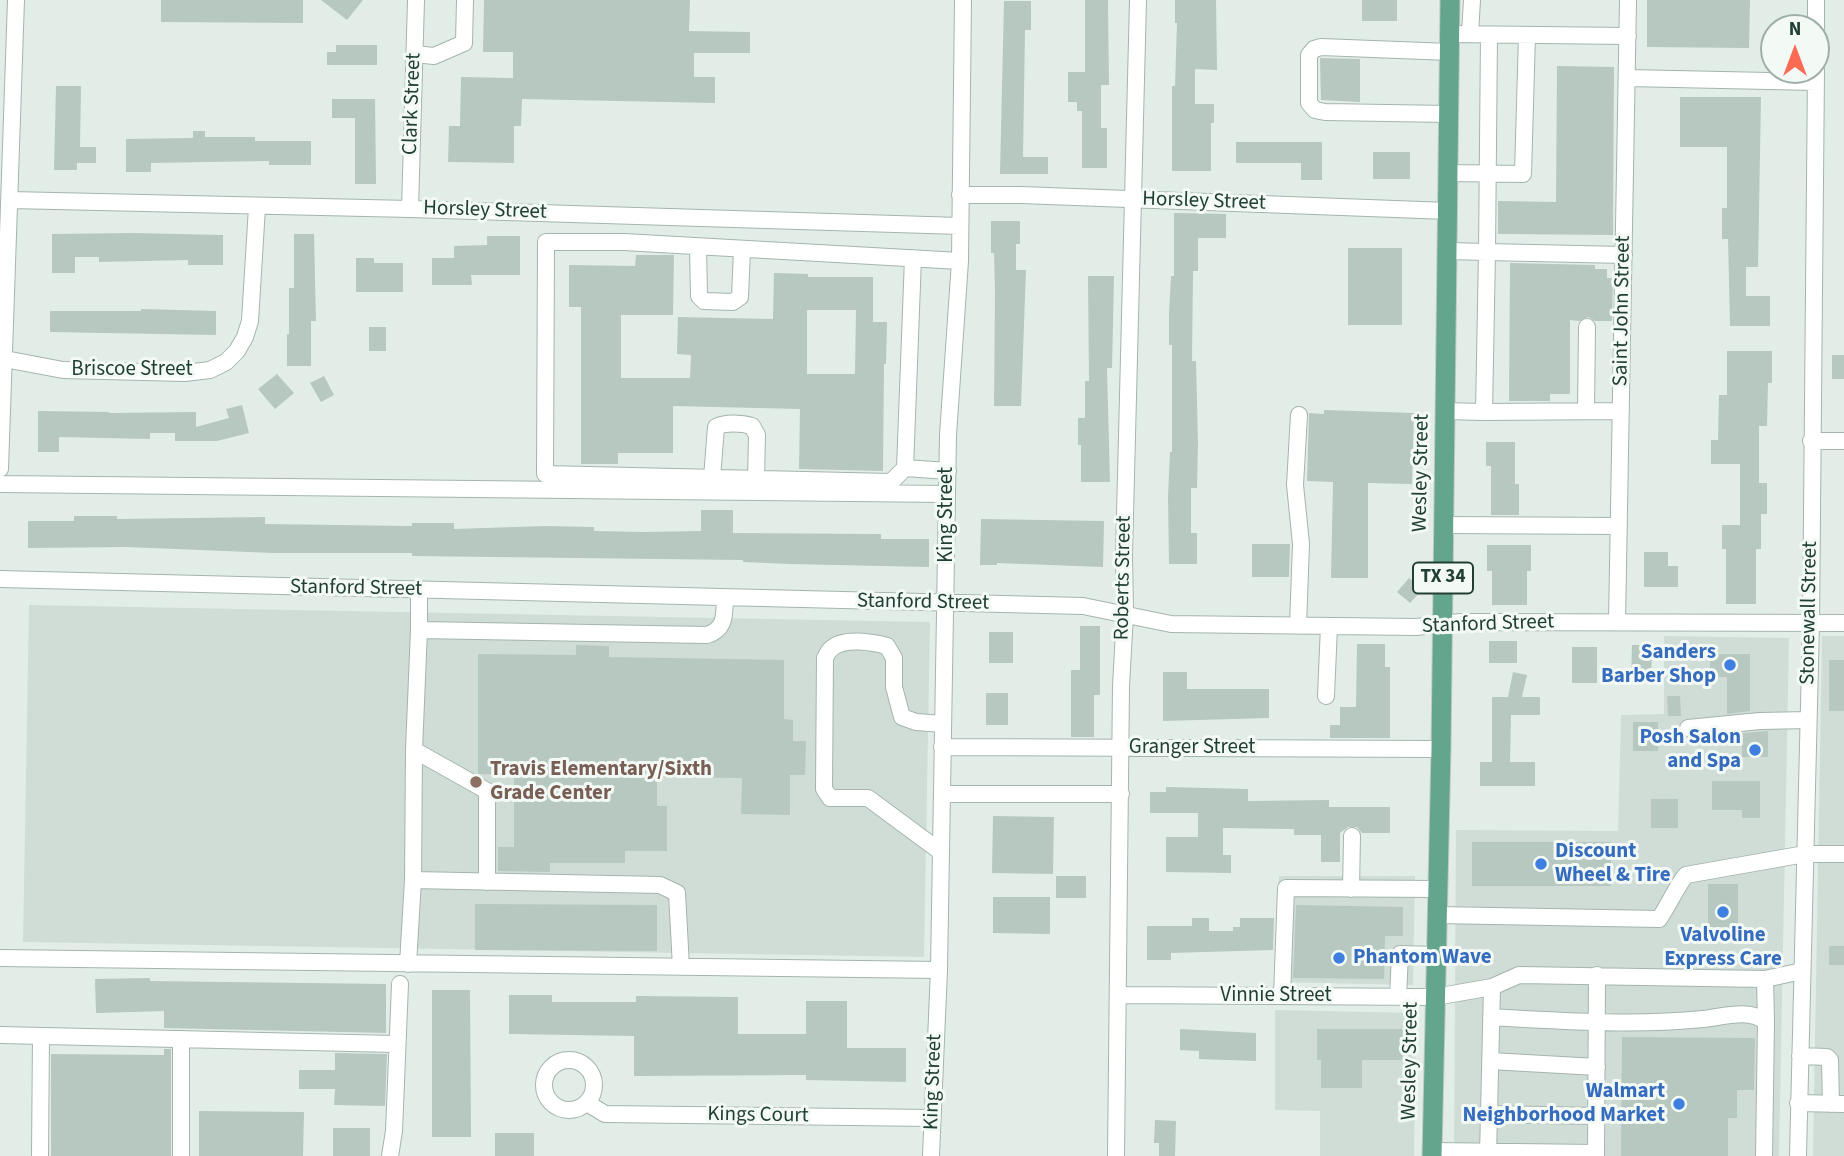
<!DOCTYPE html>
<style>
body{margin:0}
#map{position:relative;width:1844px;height:1156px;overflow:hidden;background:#e2ede7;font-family:"Source Sans 3",sans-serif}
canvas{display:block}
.north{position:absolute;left:1760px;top:14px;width:70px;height:70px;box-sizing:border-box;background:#f3f9f5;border:2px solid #9fafa8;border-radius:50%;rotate:0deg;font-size:19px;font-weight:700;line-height:28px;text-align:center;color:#213f34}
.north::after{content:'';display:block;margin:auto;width:24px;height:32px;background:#fa6b53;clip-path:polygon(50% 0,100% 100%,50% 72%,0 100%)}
</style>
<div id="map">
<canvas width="1844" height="1156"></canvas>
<div class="north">N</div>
</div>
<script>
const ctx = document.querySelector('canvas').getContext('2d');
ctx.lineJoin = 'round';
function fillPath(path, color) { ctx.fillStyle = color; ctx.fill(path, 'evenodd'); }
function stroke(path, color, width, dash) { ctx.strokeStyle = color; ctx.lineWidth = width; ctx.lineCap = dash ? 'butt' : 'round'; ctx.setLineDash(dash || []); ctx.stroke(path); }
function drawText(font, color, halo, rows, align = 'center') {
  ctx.font = font + ' "Source Sans 3",sans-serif'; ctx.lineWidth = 6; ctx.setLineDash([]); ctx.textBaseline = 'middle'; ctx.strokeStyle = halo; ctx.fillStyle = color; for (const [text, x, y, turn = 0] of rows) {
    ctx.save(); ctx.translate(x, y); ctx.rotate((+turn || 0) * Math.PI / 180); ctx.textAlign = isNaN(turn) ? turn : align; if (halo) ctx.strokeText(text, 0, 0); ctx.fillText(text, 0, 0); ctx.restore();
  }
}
const built = new Path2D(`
 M29 605 930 622 924 957 23 942Z
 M1664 636 1789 638 1779 1156H1454L1456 830 1618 831 1621 715 1664 714Z
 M1822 636H1844V1156H1813Z
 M1279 876H1415L1413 985 1275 982Z
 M1275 1010 1416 1013 1414 1156H1320V1111L1275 1110Z`);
const building = new Path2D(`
 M161 0H303V23L161 22Z
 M321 0H363L347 20Z
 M484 0H690L689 31 750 32V53H694V77H715V103L522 99 521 126H514V163L448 162 449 126H460L461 77 513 78V52H483Z
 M1085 0H1108L1109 85H1101V128H1107V168H1082V111H1077V102H1068V72H1085Z
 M1175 0H1216L1217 70 1195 69V104H1214V123H1211V171H1172V86H1175L1177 23H1175Z
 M1362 0H1397V21H1362Z
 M1647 0H1750L1749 48 1647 47Z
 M1004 1H1031V30H1025L1023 157H1048V174H1000Z
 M336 45H377V65H327V52H336Z
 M1320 58 1360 59V102L1321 100Z
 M1557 66 1614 67 1613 235 1498 234V201L1556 202Z
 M56 86H81L80 147H96V163H77V170H54Z
 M1680 97H1761L1758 267H1746V296H1770V326H1730L1728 239H1722V208H1727V147H1680Z
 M332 99H375L376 184H355V118H332Z
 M193 131H205V137H255V141H311V165H269V161L151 163V172H126V139L193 138Z
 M1236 142H1322V180H1301V163H1236Z
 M1373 152H1410V179H1373Z
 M1174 213 1226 214V238H1198V271H1193L1192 361H1196L1198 444 1197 488H1191V533H1197V564H1169L1168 496 1170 452H1172V345H1169V314L1171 276H1174Z
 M991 221H1020V244H1016V270H1026L1021 406H994L995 293 994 253H991Z
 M133 233 223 235V265H188V260L99 262V257H75V273H52V234Z
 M294 234H314L316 321H311V366H287V334H289V288H294Z
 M487 236H520V275H471L472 285H432V258H454V246L487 245Z
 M1348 248H1402V325H1348Z
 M636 255H674L673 315H621V378H690L691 355 677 354 678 317 773 319 774 273 808 274V277H873V322H887L886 364H884L883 471 799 469 800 409 673 406V453H618V464H581V307H569V265L635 266ZM807 310H856L855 374H807Z
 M356 258H374V263H403V292H356Z
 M1510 263 1595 265V269H1607V278H1613L1612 321H1595L1588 317 1579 321 1570 320V394H1550V401H1509Z
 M1088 276H1114L1112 368H1107L1110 482H1081V445H1078V418H1085V381H1089Z
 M141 309 216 311V335L50 332V311H141Z
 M369 327H386V351H369Z
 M1727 351H1772V383H1768L1767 426H1759V483H1767V514H1761V549H1756V604H1726V549H1722V525H1740V464H1711V440H1718L1719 395H1727Z
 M1832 355H1844V379H1832Z
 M277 374 294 393 275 409 258 389Z
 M324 376 334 395 321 402 310 383Z
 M242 405 249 433 217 441H175V433H150V439L59 437V452H38V411L109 412V413L196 412V427L229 418 226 409Z
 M1324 410 1414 413 1412 484 1368 483V578H1331L1333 482 1307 481 1309 413 1324 414Z
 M1486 442H1515V484H1519V515H1491V466H1486Z
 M701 510H733V533L881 534V539H929V567L790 564 743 562V560L412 556V553H273L127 547 28 548V521H74V516H117V519L265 517V524L412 526V523H454V529L545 526 594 527V531L644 532 701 531Z
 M981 519 1104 521 1103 567 997 563V565H980Z
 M1252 544H1290L1289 577H1252Z
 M1487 545H1531V571H1527V605H1492V571H1487Z
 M1644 552H1668V566H1678V587H1644Z
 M1409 578 1423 589 1410 603 1397 592Z
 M1080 626H1100V695H1094V737H1071V670H1080Z
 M989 632H1013V663H989Z
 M1489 641H1517V663H1489Z
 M1357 644H1385V667H1390V738H1330V725H1340V707H1356Z
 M576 645 609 646V657L784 660V719L793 720V741H806L805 775H790V815L741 814 742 778 657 777V806H667V851H625V863H550V872L498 871V847H514V775L478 774V654L576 655Z
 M1632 645H1652L1651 683H1631Z
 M1572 647H1597V683H1572Z
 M1710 654H1750V711L1727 714V677H1710Z
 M1829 660H1844V711H1829Z
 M1163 672H1187V689H1269V718L1163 721Z
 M1513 672 1527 675 1522 697H1540V715H1511L1510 762H1535V786H1480V762H1492V697H1508Z
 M986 693H1008V725H986Z
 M1667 696H1680L1681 716H1668Z
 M1633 722H1658V751H1633Z
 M1768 731V757H1742V742H1734V734Z
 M1712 781H1760V818H1742V810H1712Z
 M1166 787 1248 789V801L1329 800V807H1390V833H1362L1357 827H1348L1340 833V862H1321V835H1294V829L1223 828V855H1231V873L1166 872V837H1198V813H1150V792H1166Z
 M1651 799H1678V828H1651Z
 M993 816 1054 817 1053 874 992 873Z
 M1472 842H1611V886H1472Z
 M1056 876H1086V898H1056Z
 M1708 884H1738V940H1708Z
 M993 897H1050V934L993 933Z
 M475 904 657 905V951L475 950Z
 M1296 905 1403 907V936H1385L1384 979 1293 978Z
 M1192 918H1209V931H1233V927H1240V918H1274L1273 950 1171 953V960H1147V926H1192Z
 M1829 946H1844V965H1829Z
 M150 978V981L386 984V1033L164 1028V1011L96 1013 95 979Z
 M432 990H470L471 1137H432Z
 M509 995H552V1002H636V996L738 997V1034H806V1001H847V1048H906V1082L806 1080V1075L634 1076V1036L509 1034Z
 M1180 1029 1256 1033V1061L1199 1059V1051L1180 1050Z
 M1317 1029H1406V1060H1362V1088H1321V1060H1317Z
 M1622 1037 1755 1038 1754 1090H1737V1118H1728V1156H1621Z
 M164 1049H171V1156H51V1054L164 1055Z
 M335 1053 387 1054 385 1106 334 1105 335 1089H299V1070H335Z
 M199 1111 304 1112 303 1156H199Z
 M1155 1120 1176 1121 1175 1156H1159V1143H1154Z
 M333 1128H370V1156H333Z
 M495 1133H534V1156H495Z`);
const minor = new Path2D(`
 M1816 28V0
 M1450 34 1628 36
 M1470 34 1472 0
 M1489 35 1487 252 1624 255
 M415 54 434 56 464 43 465 0
 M1627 78 1816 82
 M1449 114 1325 112 1315 110 1309 103V55L1314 49 1321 47 1450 52
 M1448 173 1523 174 1527 35
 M960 195H1021L1448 211
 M10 200 410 209 960 226
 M410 209 416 0
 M698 247 699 296 704 301 733 302 740 297 742 250
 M913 258 905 468 891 482 545 474 546 242H624L960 261
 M0 358 63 370 185 373 210 370 226 362 237 351 245 337 250 321 257 207
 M1445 411 1484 412 1487 252 1447 251
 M1586 411 1587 327
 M1484 412 1621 411
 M1811 441H1844
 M905 468 948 471
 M0 469 16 0
 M712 478 716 427C725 422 742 423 752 426L757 435 756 479
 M0 484 947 494
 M1444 525 1619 526
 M0 579 1083 606 1171 624 1416 627 1461 622 1844 623
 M419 590V630L707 635C726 629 724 615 725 598
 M1617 622 1628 0
 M1298 626 1301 544 1295 485 1299 415
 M419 630 414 750 487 791V882
 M1326 696 1329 626
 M1688 728 1760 721 1808 720
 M942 747 1441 749
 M942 794H1121
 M941 852 868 798H830L824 789 825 658C827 655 828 651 831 649 843 637 873 642 887 646L894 658V687L902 717 916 722 943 724
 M413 880 660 885 677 893 681 967
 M1351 889 1352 836
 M1437 915 1659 919C1669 905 1675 889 1686 875L1805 854H1844
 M0 958 939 970
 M408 964 413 880 414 750
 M1765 979 1766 1022
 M1118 995 1435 997 1492 987 1519 975 1765 979 1802 971
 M1282 996 1286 888 1438 889
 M1398 997 1400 954 1436 955
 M1491 1017C1562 1021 1632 1026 1703 1019 1723 1017 1749 1008 1766 1022L1764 1156
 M0 1035 396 1044
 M1800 1056 1827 1057 1830 1060 1831 1104
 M544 1085a25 25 0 1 1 50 0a25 25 0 1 1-50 0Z
 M1490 1061 1597 1067
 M587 1103 605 1114 932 1118
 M1798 1103 1844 1104
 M1489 1114 1597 1116
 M1432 1151 1596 1153
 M40 1156 41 1036
 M181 1156V1039
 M390 1156 394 1131 400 984
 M931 1156 939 970 948 435 960 261 963 0
 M1116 1156 1121 686 1125 614 1124 555 1138 0
 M1488 1156 1492 987
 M1596 1156 1597 975
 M1798 1156 1811 623 1816 70`);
const major = new Path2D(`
 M1432 1156 1441 749 1450 0`);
const markers = [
 [1730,665,7,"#3f7fe0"],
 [1755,750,7,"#3f7fe0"],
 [476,782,7,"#8d6e63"],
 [1541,864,7,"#3f7fe0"],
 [1723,912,7,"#3f7fe0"],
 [1339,958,7,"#3f7fe0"],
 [1679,1104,7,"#3f7fe0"]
];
const shields = [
 [1443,578,60]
];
const shieldNames = [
 ["TX 34",1443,578]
];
const streetNames = [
 ["Clark Street",413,104,-88],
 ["Horsley Street",1204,202,2],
 ["Horsley Street",485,211,2],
 ["Saint John Street",1623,311,-89],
 ["Briscoe Street",132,370],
 ["Wesley Street",1422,473,-89],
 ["King Street",947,515,-90],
 ["Roberts Street",1124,578,-89],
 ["Stanford Street",356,589,1],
 ["Stanford Street",923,603,1],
 ["Stonewall Street",1810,613,-89],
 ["Stanford Street",1488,625,-2],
 ["Granger Street",1192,748],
 ["Vinnie Street",1276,996],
 ["Wesley Street",1411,1061,-89],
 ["King Street",934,1082,-88],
 ["Kings Court",758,1116,1]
];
const shopNames = [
 ["Sanders",1716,653],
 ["Barber Shop",1716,677],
 ["Posh Salon",1741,738],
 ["and Spa",1741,762],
 ["Discount",1555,852,"left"],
 ["Wheel & Tire",1555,876,"left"],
 ["Valvoline",1723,936,"center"],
 ["Express Care",1723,960,"center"],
 ["Phantom Wave",1353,958,"left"],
 ["Walmart",1665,1092],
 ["Neighborhood Market",1665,1116]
];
const educationNames = [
 ["Travis Elementary/Sixth",490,770],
 ["Grade Center",490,794]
];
fillPath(built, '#d0ddd6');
fillPath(building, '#b7c8c0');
stroke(minor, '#a4b5ae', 18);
stroke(major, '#c1c9c6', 21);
stroke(minor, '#fff', 16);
stroke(major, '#64a58e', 19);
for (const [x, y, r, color] of markers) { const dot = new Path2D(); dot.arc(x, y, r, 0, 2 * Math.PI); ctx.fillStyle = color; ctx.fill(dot); stroke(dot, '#f3f9f5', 2.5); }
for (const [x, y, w] of shields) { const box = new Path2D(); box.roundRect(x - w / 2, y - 15.5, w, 31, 5); ctx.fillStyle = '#f3f9f5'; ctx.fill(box); stroke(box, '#213f34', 2); }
drawText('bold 19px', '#213f34', null, shieldNames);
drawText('21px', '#213f34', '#f3f9f5', streetNames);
drawText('bold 21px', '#366cbe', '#f3f9f5', shopNames, 'right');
drawText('bold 21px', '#785e54', '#f3f9f5', educationNames, 'left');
</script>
